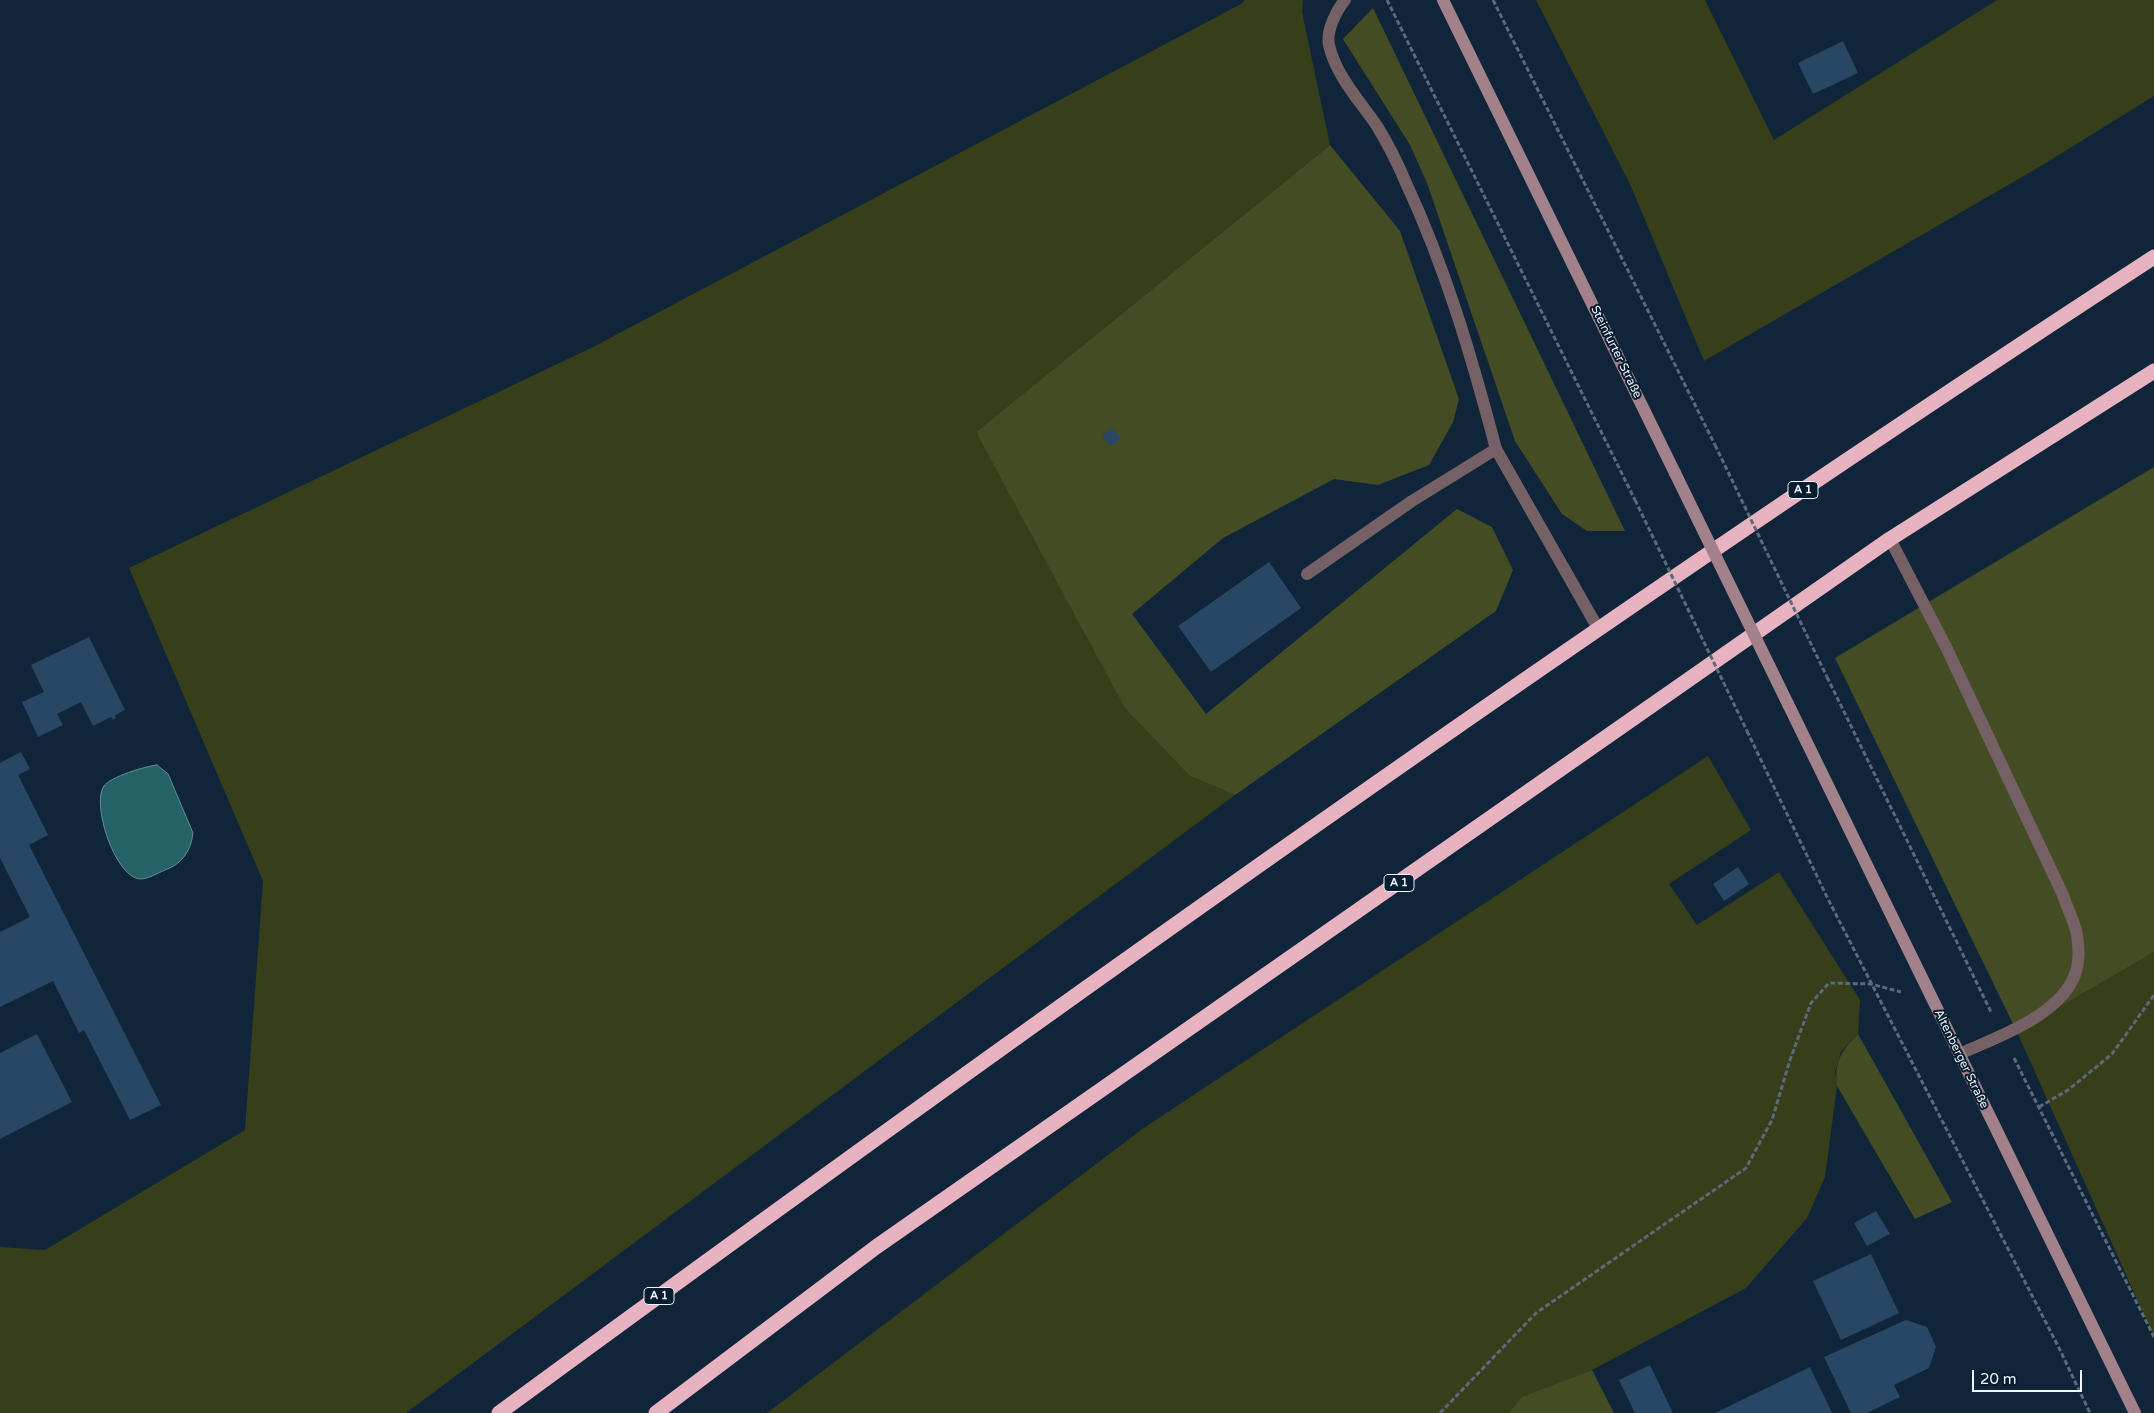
<!DOCTYPE html>
<meta charset="utf-8">
<style>
body{margin:0}
#map{position:relative;width:2154px;height:1413px;overflow:hidden;background:#102539;font-family:"Varela Round",sans-serif}
canvas{display:block}
.scale{position:absolute;left:1972px;top:1370px;width:110px;height:22px;box-sizing:border-box;border:2px solid #eef6fe;border-top:0;padding-left:6px;font-size:15px;line-height:18px;white-space:nowrap;color:#eef6fe;-webkit-text-stroke:4px #071c2f;paint-order:stroke}
</style>
<div id="map">
<canvas width="2154" height="1413"></canvas>
<div class="scale">20 m</div>
</div>
<script>
const ctx = document.querySelector('canvas').getContext('2d');
ctx.lineJoin = 'round';
function fillPath(path, color) { ctx.fillStyle = color; ctx.fill(path, 'evenodd'); }
function stroke(path, color, width, dash) { ctx.strokeStyle = color; ctx.lineWidth = width; ctx.lineCap = dash ? 'butt' : 'round'; ctx.setLineDash(dash || []); ctx.stroke(path); }
function drawText(font, color, halo, rows, align = 'center') {
  ctx.font = font + ' "Varela Round",sans-serif'; ctx.lineWidth = 4; ctx.setLineDash([]); ctx.textBaseline = 'middle'; ctx.strokeStyle = halo; ctx.fillStyle = color; for (const [text, x, y, turn = 0] of rows) {
    ctx.save(); ctx.translate(x, y); ctx.rotate((+turn || 0) * Math.PI / 180); ctx.textAlign = isNaN(turn) ? turn : align; if (halo) ctx.strokeText(text, 0, 0); ctx.fillText(text, 0, 0); ctx.restore();
  }
}
const green = new Path2D(`
 M1245 0H1303L1302 12 1330 145 976 432 1190 776 1235 795 406 1413H0V1247L45 1250 245 1130 263 881 129 568 593 347 1241 4Z
 M1536 0H1705L1774 140 1997 0H2154V96L2041 166 1704 361 1630 184Z
 M1708 756 1751 830 1669 884 1697 925 1779 872 1860 1000 1858 1034 1841 1052 1835 1071 1837 1086 1825 1177 1807 1218 1746 1288 1592 1370 1523 1397 1509 1413H767L1145 1127Z
 M2154 952V1337L2017 1032Z`);
const forest = new Path2D(`
 M1373 8 1625 531H1587L1562 514 1515 441 1427 183 1410 145 1343 39Z
 M1330 145 1400 231 1459 399 1453 422 1429 465 1378 485 1334 479 1223 538 1132 614 1206 714 1457 509 1492 527 1513 570 1496 611 1235 795 1190 776 1125 708 976 432Z
 M2154 467V952L2017 1032 1835 658Z
 M1858 1034 1952 1202 1915 1219 1837 1086C1834 1061 1841 1052 1858 1034Z
 M1592 1370 1614 1413H1509L1522 1397Z`);
const water = new Path2D(`
 M157 765 168 774 193 833C191 851 182 864 165 870 158 873 148 879 140 879 115 877 91 804 104 786 110 777 146 766 157 765Z`);
const building = new Path2D(`
 M1843 41 1858 73 1813 94 1798 63Z
 M1113 428 1121 439 1110 446 1102 435Z
 M1269 562 1301 608 1211 672 1178 626Z
 M89 637 125 710 115 715 116 718 113 720 111 717 93 726 81 702 57 714 63 725 38 737 22 702 44 692 31 665Z
 M21 752 30 769 18 775 48 835 29 845 161 1105 130 1120 84 1030 79 1033 53 981 0 1007V932L30 917 0 858V763Z
 M1738 867 1749 884 1724 901 1713 884Z
 M37 1034 72 1102 0 1139V1053Z
 M1876 1211 1890 1234 1867 1246 1854 1223Z
 M1871 1254 1899 1313 1841 1340 1813 1281Z
 M1906 1320 1927 1327 1936 1347 1929 1368 1894 1385 1900 1397 1867 1413H1851L1824 1357Z
 M1650 1365 1673 1413H1635L1619 1380Z
 M1810 1367 1832 1413H1715Z`);
const path = new Path2D(`
 M1387 0 1635 500
 M1493 0 1715 445
 M1827 677 1991 1012
 M1747 731 1828 899 2059 1348 2090 1413
 M2014 1058 2154 1337
 M2039 1107 2068 1090 2112 1054 2154 995
 M1440 1413 1536 1313 1746 1168 1772 1120 1790 1060 1811 1003 1829 983 1871 984 1901 992`);
const service = new Path2D(`
 M1496 449 1599 630
 M1890 539 1946 647 2063 895C2067 908 2075 922 2077 935 2079 948 2080 964 2074 977 2058 1016 1996 1038 1959 1054
 M1307 574 1412 501 1496 449C1472 358 1446 269 1406 183 1398 164 1388 144 1377 126 1360 101 1336 76 1329 45 1326 31 1336 11 1345 0`);
const secondary = new Path2D(`
 M1443 0 1675 473
 M1788 704 2135 1413`);
const motorway = new Path2D(`
 M499 1413C1042 1015 1590 624 2154 257
 M656 1413 876 1247 1890 539 2154 371`);
const pathBridge = new Path2D(`
 M1715 445 1827 677
 M1635 500 1747 731`);
const secondaryBridge = new Path2D(`
 M1675 473 1788 704`);
const shields = [
 [1803,490,30],
 [1399,883,30],
 [659,1296,30]
];
const shieldNames = [
 ["A 1",1803,490],
 ["A 1",1399,883],
 ["A 1",659,1296]
];
const streetNames = [
 ["Steinfurter Straße",1616,352,64],
 ["Altenberger Straße",1961,1059,64]
];
fillPath(green, '#373e1a');
fillPath(forest, '#444c23');
fillPath(water, '#246266');
stroke(water, '#618e94', 1);
fillPath(building, '#284764');
stroke(path, '#5a6a7a', 3, [5, 2.5]);
stroke(service, '#756065', 12);
stroke(secondary, '#a3818a', 12);
stroke(motorway, '#e7b3c1', 15);
stroke(pathBridge, '#5a6a7a', 3, [5, 2.5]);
stroke(secondaryBridge, '#a3818a', 12);
for (const [x, y, w] of shields) { const box = new Path2D(); box.roundRect(x - w / 2, y - 8.5, w, 17, 4); ctx.fillStyle = '#071c2f'; ctx.fill(box); stroke(box, '#eef6fe', 1); }
drawText('bold 11px', '#eef6fe', null, shieldNames);
drawText('12px', '#eef6fe', '#071c2f', streetNames);
</script>
